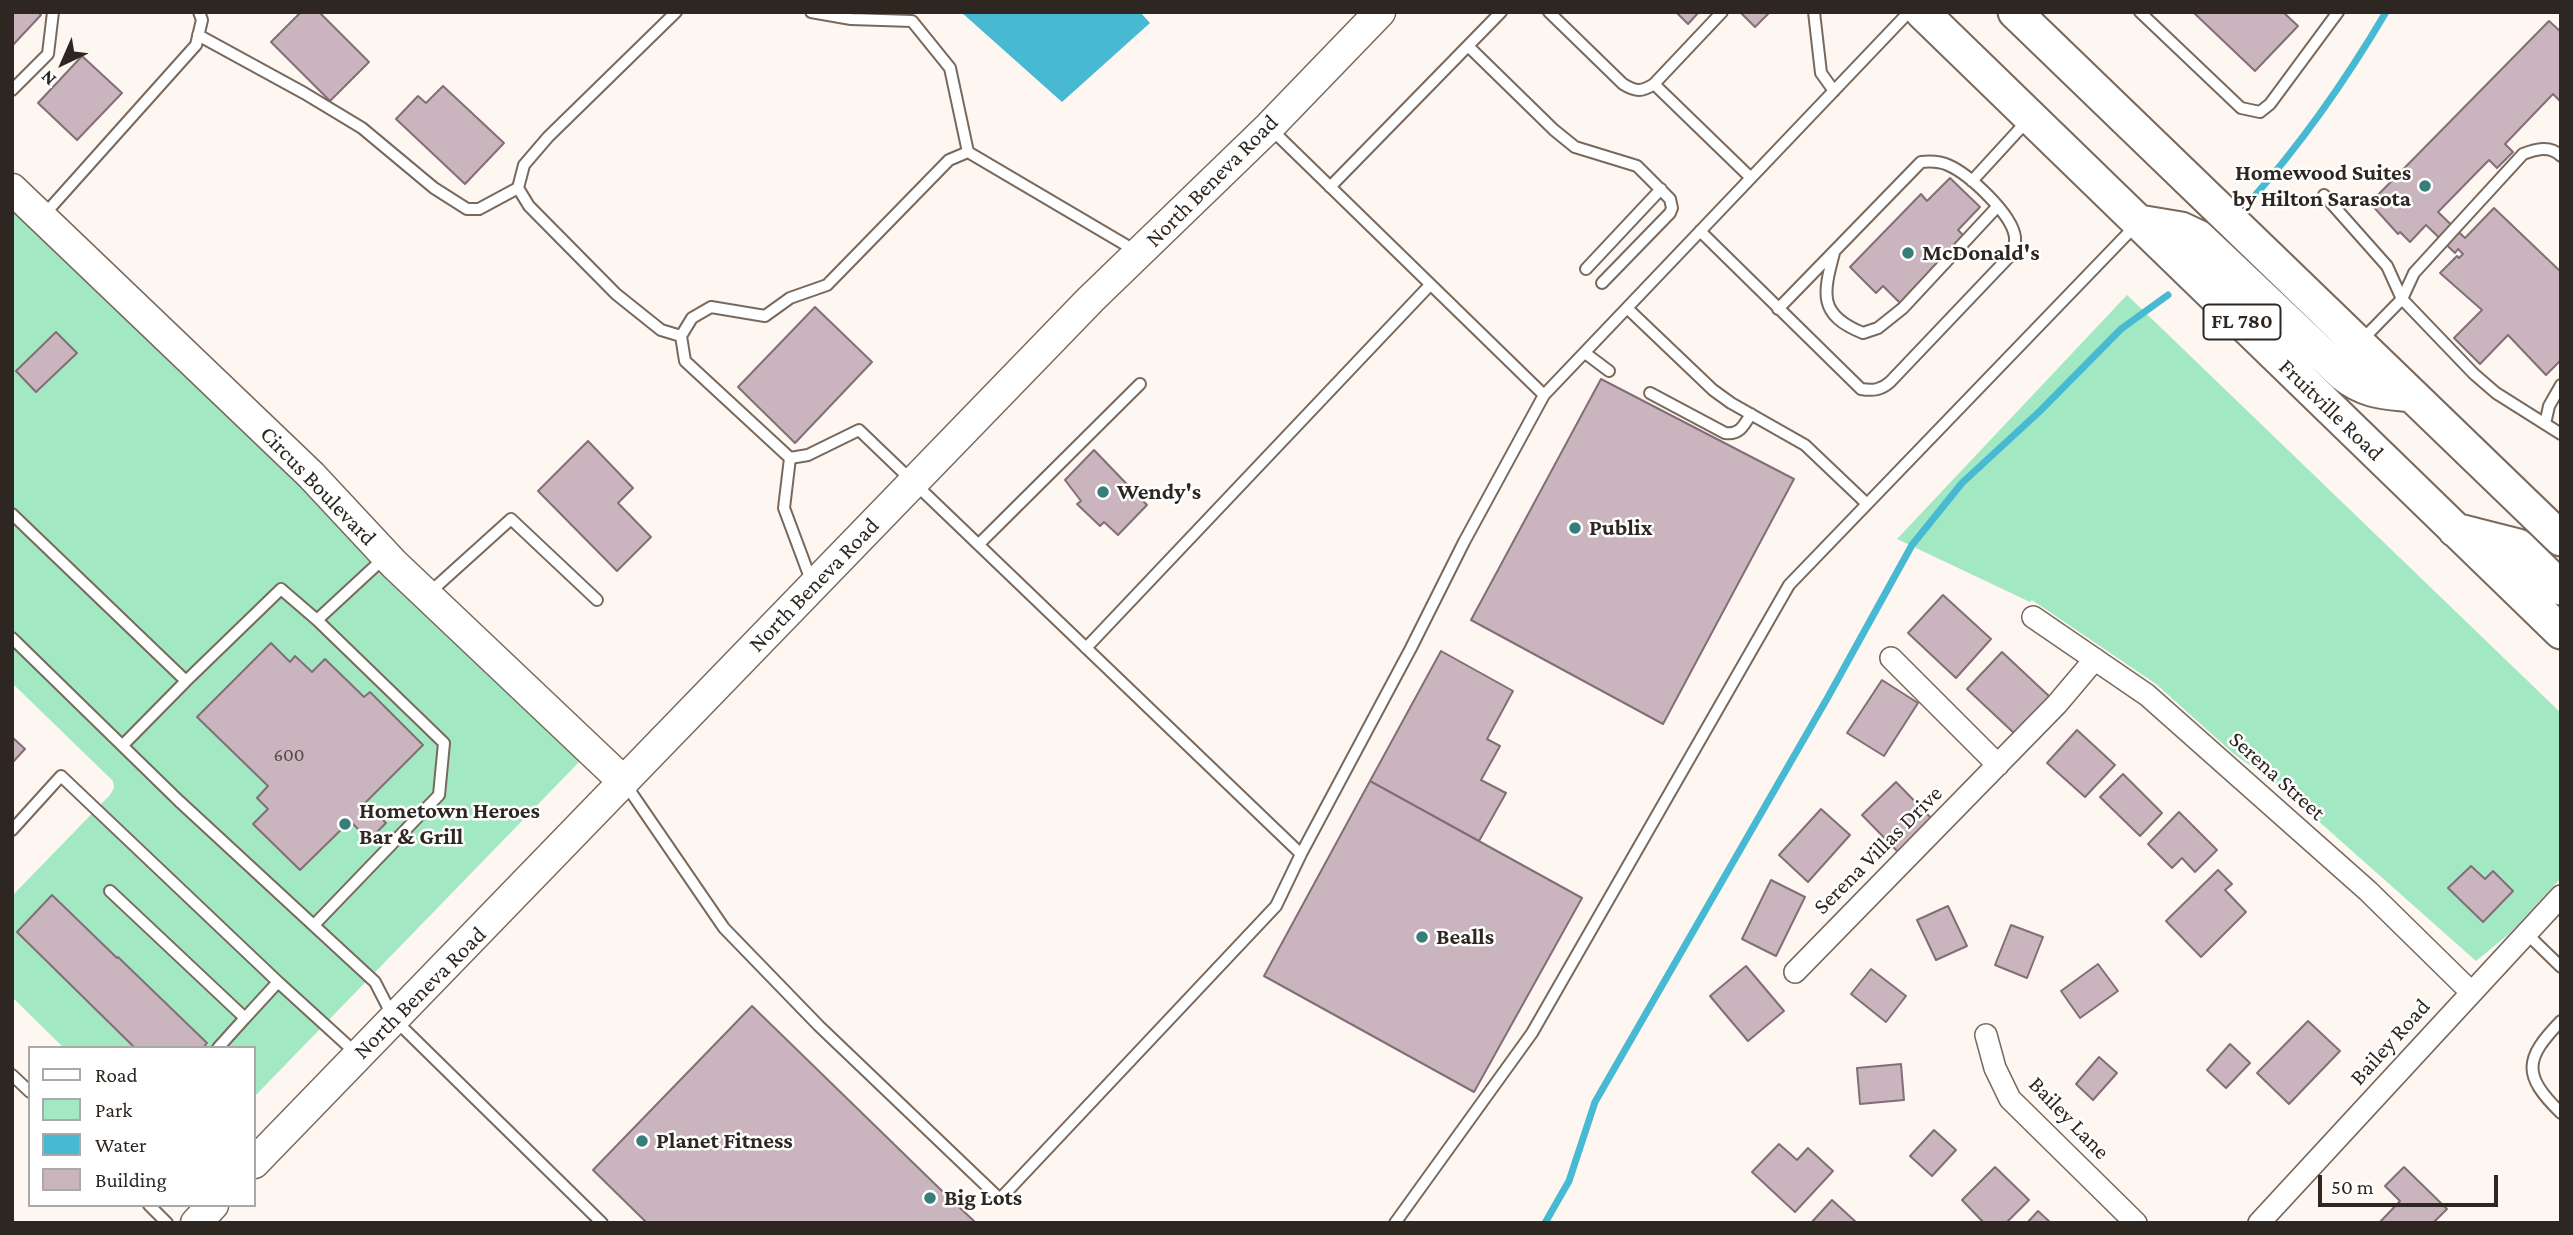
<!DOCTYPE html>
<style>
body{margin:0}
#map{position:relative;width:2573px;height:1235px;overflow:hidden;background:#fef6f1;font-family:"Crimson Pro",serif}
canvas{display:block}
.frame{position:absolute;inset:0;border:14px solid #2e2721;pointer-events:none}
.legend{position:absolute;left:28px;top:1046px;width:228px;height:161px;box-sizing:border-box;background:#fff;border:2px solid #aba9a6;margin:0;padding:9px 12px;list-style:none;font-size:21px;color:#2e2721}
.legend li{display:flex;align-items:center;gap:14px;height:35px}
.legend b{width:35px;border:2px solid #aba9a6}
.north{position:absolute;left:28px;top:28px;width:70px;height:70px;-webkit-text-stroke:5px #fff;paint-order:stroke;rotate:224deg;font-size:19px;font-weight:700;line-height:28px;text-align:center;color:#2e2721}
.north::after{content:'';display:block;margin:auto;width:24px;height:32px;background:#2e2721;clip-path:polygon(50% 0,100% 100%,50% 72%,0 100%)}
.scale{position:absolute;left:2318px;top:1175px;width:180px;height:32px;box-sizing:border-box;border:4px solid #2e2721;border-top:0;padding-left:9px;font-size:21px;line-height:24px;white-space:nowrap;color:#2e2721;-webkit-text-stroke:5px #fff;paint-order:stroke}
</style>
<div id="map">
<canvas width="2573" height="1235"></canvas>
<div class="frame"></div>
<ul class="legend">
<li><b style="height:9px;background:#fff"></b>Road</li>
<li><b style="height:19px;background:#a2e8c2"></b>Park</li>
<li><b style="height:19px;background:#48b9d2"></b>Water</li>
<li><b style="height:19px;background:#cab4bd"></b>Building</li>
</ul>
<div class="north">N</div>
<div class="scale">50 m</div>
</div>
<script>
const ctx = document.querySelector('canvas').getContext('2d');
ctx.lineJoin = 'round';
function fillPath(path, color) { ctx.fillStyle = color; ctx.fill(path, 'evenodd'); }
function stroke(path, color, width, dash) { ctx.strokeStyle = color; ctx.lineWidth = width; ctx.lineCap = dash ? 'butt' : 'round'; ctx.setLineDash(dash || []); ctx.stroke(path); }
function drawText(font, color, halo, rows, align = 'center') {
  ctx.font = font + ' "Crimson Pro",serif'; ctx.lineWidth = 5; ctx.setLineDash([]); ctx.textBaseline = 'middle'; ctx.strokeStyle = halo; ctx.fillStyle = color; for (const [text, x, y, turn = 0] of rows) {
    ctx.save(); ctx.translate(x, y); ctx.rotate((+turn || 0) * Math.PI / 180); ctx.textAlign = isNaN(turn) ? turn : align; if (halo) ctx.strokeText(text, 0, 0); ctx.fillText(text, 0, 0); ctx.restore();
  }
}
const green = new Path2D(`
 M12 209 301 485 581 760 254 1097V1048H64L12 997V896L110 795 114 788 113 781 12 683Z
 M2127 295 2561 713V878L2510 933 2476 961 2280 787 2234 754 2156 684 2032 600 2030 602 1897 539Z`);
const water = new Path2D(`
 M961 12H1140L1150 23 1062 102Z`);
const stream = new Path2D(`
 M2251 200C2302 143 2347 78 2386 12
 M1545 1223 1569 1181 1595 1102 1828 697 1912 545 1962 483 2040 411 2121 329 2168 295`);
const building = new Path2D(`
 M12 12H38L41 15 12 46Z
 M301 12H319L369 62 330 101 271 42Z
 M1676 12H1699L1688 24Z
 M1740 12H1770L1755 27Z
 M2193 12H2283L2298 26 2255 71Z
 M2549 21 2561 32V102L2553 94 2505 144 2513 152 2497 168 2489 160 2438 212 2465 238 2494 208 2561 272V360L2546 375 2508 335 2480 364 2454 338 2482 310 2440 273 2457 256 2459 258 2463 254 2458 249 2455 253 2426 225 2410 242 2400 232 2398 234 2370 203Z
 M82 56 122 93 77 140 38 103Z
 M443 86 504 143 465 184 396 119 418 96 426 103Z
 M1950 178 1980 207 1958 230 1966 238 1901 304 1883 286 1876 293 1850 267 1921 194 1927 201Z
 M815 307 872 362 795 443 738 387Z
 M56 332 77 353 36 392 16 371Z
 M1601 379 1794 479 1663 724 1471 620Z
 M588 441 633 488 618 503 651 537 617 571 538 491Z
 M1094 450 1147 505 1118 535 1104 522 1100 526 1077 504 1081 501 1065 480Z
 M1943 595 1991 639 1956 678 1908 633Z
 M271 643 290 662 295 656 312 672 325 659 364 697 370 692 423 745 365 803 386 823 369 840 350 821 300 870 253 824 268 809 257 798 268 786 197 717Z
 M1441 651 1513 691 1487 739 1500 746 1481 780 1506 793 1479 841 1370 781Z
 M2002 652 2050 697 2015 734 1967 689Z
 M1882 680 1918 703 1884 756 1847 733Z
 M2077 730 2115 765 2085 797 2047 763Z
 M12 737 25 749 12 763Z
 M2123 774 2162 813 2140 836 2100 797Z
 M1370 781 1582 898 1474 1092 1264 976Z
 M1896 782 1933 820 1899 853 1862 815Z
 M1821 809 1850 835 1808 882 1779 855Z
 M2179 812 2217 850 2195 872 2182 858 2172 868 2148 844Z
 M2471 866 2485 879 2493 871 2513 891 2483 922 2448 888Z
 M2218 870 2232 884 2225 890 2246 912 2201 957 2166 921Z
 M1771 880 1805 897 1776 956 1742 939Z
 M52 895 117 958 118 957 207 1043 203 1048H135L17 932Z
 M1948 906 1967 946 1936 960 1917 920Z
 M2011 925 2043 937 2027 978 1995 965Z
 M2098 964 2118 991 2080 1018 2061 991Z
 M1746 966 1784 1011 1748 1041 1710 996Z
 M1871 969 1906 996 1886 1022 1851 994Z
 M752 1006 939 1188 976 1223H647L593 1170Z
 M2308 1021 2340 1051 2289 1104 2257 1073Z
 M2230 1044 2250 1063 2226 1088 2207 1070Z
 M2099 1057 2117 1073 2093 1100 2076 1084Z
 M1901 1064 1904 1100 1860 1104 1857 1068Z
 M1934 1130 1956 1150 1932 1176 1910 1156Z
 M1779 1144 1797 1160 1808 1148 1833 1171 1795 1212 1752 1172Z
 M1995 1167 2029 1200 2006 1223H1984L1962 1200Z
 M2404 1167 2447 1209 2433 1223H2379L2400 1201 2385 1186Z
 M1832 1200 1857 1223H1811Z
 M2038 1211 2051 1223H2027Z`);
const lane = new Path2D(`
 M676 12 548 137 524 165 518 188 529 206 616 294 661 330 681 336
 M811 12 851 19 912 21 950 68 968 152
 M1549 12 1623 84C1636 92 1642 92 1654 84L1751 178
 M1814 12 1821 73 1834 91
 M2140 12 2241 108 2260 112 2270 104 2338 12
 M198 35 304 93 362 128 434 188 467 209H479L518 188
 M1468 46 1554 130 1575 147 1637 166 1670 199 1672 208 1670 213 1602 283
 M1654 84 1722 12
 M12 90 48 54 53 12
 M1271 129 1544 395
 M1972 181 2027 121
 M1330 187 1501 12
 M2324 195 2387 266 2402 299 2474 374 2496 393 2561 434
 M43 216 196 45 202 20 199 12
 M1700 231 1861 389C1873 391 1881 390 1890 382L2008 258C2012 251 2016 246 2015 237 2012 214 1969 174 1948 165 1939 161 1931 161 1921 162L1778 309
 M1136 251 968 152 949 160 827 285 790 298 765 316 711 307 692 318 681 336 685 361 790 458 808 455 859 430 1301 854
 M1834 253C1823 294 1818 315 1863 333L1878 328 1903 308 1997 207
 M1586 269 1661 189
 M1627 308 1713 390 1731 403 1805 445 1866 503
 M2360 342 2402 299 2414 273 2523 154C2536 149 2550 145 2561 156
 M1585 353 1609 371
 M1650 393 1725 433C1739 435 1744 426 1751 414
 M2545 424 2549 406 2561 385
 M790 458 784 508 812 583
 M12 514 186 681 281 589 317 620 444 743 439 795 314 925
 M979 544 1140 384
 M429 593 511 519 597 600
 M317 620 384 558
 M12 638 179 801 375 982 394 1019 602 1223
 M1086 648 1430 285
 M123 745 186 681
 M626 785 724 928 819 1026 1000 1199 1276 906 1301 854 1411 648 1464 542 1544 395 1909 12
 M12 830 61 776 278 982
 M110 891 245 1018 218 1048
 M2526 933 2561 967
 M245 1018 278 982 357 1054
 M2561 1021C2524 1059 2522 1075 2561 1113
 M12 1075 30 1092
 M149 1205 167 1223
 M1395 1223 1532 1033 1789 585 2137 224`);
const street = new Path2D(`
 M2033 617 2147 695 2368 891 2471 992
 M1891 658 1998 765
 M1795 972 2057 704 2095 659
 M1986 1035 1995 1068 2010 1099 2136 1223
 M2259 1223 2561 896`);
const secondary = new Path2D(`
 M12 189 311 475 394 564 624 782
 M254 1163 1091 299 1269 127 1380 12
 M196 1223 213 1205`);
const primary = new Path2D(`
 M1922 12 2561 632
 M2015 12 2561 539
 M2139 222 2181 229 2198 237 2343 374C2366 392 2383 392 2411 395
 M2455 530 2518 546 2561 588`);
const markers = [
 [2425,186,7,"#367e7a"],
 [1908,253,7,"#367e7a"],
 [1103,492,7,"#367e7a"],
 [1575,528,7,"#367e7a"],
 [345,824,7,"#367e7a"],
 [1422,937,7,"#367e7a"],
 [642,1141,7,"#367e7a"],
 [930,1198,7,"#367e7a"]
];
const numberNames = [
 ["600",289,755]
];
const shields = [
 [2242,322,77]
];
const shieldNames = [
 ["FL 780",2242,322]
];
const poiNames = [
 ["Homewood Suites",2411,173,"right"],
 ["by Hilton Sarasota",2411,199,"right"],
 ["McDonald's",1922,253],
 ["Wendy's",1117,492],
 ["Publix",1589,528],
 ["Hometown Heroes",359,811],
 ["Bar & Grill",359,837],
 ["Bealls",1436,937],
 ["Planet Fitness",656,1141],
 ["Big Lots",944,1198]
];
const streetNames = [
 ["North Beneva Road",1212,181,-45],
 ["Fruitville Road",2331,410,44],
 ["Circus Boulevard",318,486,46],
 ["North Beneva Road",814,585,-46],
 ["Serena Street",2277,776,42],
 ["Serena Villas Drive",1878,850,-45],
 ["North Beneva Road",420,993,-45],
 ["Bailey Road",2390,1042,-48],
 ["Bailey Lane",2069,1118,46]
];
fillPath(green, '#a2e8c2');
fillPath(water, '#48b9d2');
stroke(stream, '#48b9d2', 7);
fillPath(building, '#cab4bd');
stroke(building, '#826e77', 2);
stroke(lane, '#79695d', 14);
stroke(street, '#79695d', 24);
stroke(secondary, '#79695d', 33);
stroke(primary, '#79695d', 37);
stroke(lane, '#fff', 10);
stroke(street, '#fff', 21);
stroke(secondary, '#fff', 30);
stroke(primary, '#fff', 33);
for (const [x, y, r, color] of markers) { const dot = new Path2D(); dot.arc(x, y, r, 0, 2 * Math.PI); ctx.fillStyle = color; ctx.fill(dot); stroke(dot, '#fff', 2.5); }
drawText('19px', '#554a48', null, numberNames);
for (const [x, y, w] of shields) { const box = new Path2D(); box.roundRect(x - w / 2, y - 17.5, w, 35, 5); ctx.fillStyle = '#fff'; ctx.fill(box); stroke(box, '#2e2721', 2); }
drawText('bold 21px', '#2e2721', null, shieldNames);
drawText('bold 23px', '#2e2721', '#fff', poiNames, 'left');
drawText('23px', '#2e2721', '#fff', streetNames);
</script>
